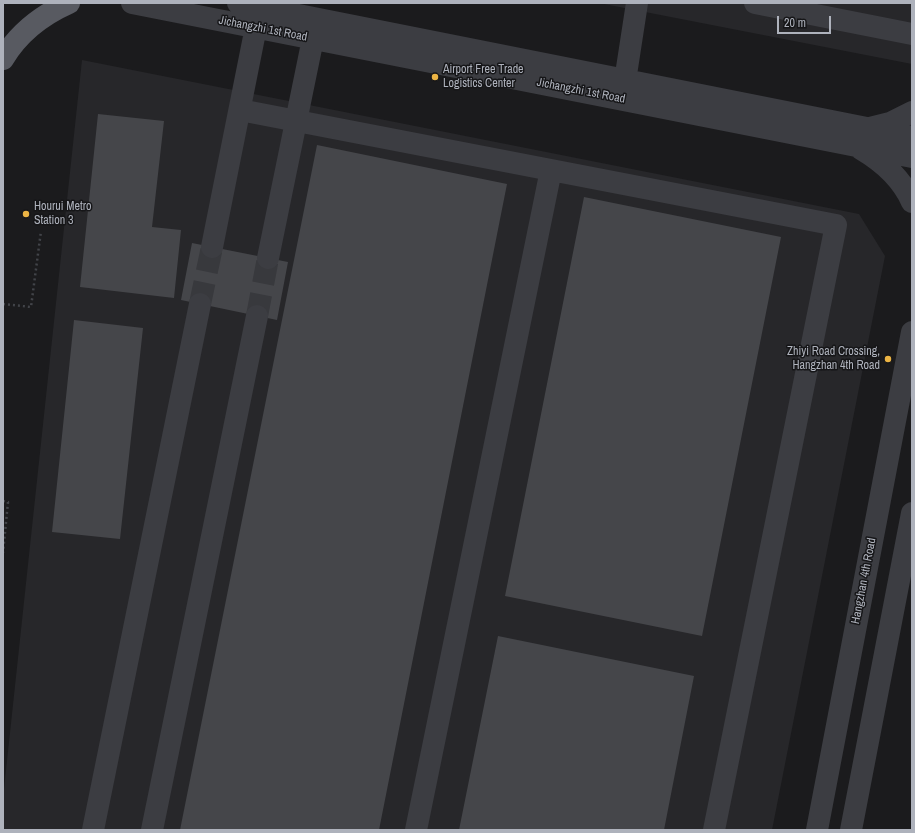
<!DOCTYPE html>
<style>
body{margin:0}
#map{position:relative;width:915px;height:833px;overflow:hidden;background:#1b1b1d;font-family:"Archivo Narrow",sans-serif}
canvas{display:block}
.frame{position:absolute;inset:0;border:4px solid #aeb2bc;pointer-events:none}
.scale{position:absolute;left:777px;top:16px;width:54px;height:18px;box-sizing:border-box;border:2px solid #aeb2bc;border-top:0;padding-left:5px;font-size:12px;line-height:14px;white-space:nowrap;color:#aeb2bc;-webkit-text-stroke:3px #161618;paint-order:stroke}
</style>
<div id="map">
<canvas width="915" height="833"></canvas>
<div class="frame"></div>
<div class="scale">20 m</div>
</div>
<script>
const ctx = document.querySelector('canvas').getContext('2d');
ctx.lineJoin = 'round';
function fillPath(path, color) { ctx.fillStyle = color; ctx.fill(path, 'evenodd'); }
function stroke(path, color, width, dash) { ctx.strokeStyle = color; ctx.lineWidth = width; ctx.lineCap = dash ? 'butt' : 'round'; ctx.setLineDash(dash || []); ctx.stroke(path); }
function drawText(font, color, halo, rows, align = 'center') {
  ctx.font = font + ' "Archivo Narrow",sans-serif'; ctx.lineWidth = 3; ctx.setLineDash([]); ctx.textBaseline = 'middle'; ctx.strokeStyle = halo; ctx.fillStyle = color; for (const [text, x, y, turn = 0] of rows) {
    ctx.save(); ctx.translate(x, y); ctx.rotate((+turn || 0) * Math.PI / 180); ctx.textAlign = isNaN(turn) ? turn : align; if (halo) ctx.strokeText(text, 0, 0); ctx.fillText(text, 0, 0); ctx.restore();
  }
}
const built = new Path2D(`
 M599 3H912V64Z
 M82 60 859 214 885 256 772 830H3V798Z`);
const building = new Path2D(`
 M98 114 164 121 152 227 181 230 174 298 80 287Z
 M317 145 507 184 379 830H180Z
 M584 197 781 237 702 636 505 596Z
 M192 243 288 262 277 320 181 300Z
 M74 320 143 328 120 539 52 532Z
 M498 636 694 676 664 830H459Z`);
const minorTunnel = new Path2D(`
 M200 304 212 247
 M257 316 268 258`);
const path = new Path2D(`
 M3 304 31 307 41 231
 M3 501 8 502 3 553`);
const minor = new Path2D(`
 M132 3 912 157
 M238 3 912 137
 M755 3 912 34
 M623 94 637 3
 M240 110 836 225 714 830
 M870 128 890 123 912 112
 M861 149C883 162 902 179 912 202
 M212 247 259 12
 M268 258 316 24
 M93 830 200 304
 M152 830 257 316
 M416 830 551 170
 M817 830 912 332
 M851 830 912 513`);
const major = new Path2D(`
 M3 59C18 34 42 15 69 3`);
const markers = [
 [435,77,4,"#ecb444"],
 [26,214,4,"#ecb444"],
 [888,359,4,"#ecb444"]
];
const streetNames = [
 ["Jichangzhi 1st Road",263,29,11],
 ["Jichangzhi 1st Road",581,91,11],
 ["Hangzhan 4th Road",864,581,-79]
];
const poiNames = [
 ["Airport Free Trade",443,70],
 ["Logistics Center",443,84],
 ["Hourui Metro",34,207],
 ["Station 3",34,221],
 ["Zhiyi Road Crossing,",880,352,"right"],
 ["Hangzhan 4th Road",880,366,"right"]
];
fillPath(built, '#27272a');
fillPath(building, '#45464a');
stroke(minorTunnel, '#38393d', 22, [22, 11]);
stroke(path, '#424449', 2.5, [2, 3]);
stroke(minor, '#3c3d42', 22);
stroke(major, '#585a61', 22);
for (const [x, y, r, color] of markers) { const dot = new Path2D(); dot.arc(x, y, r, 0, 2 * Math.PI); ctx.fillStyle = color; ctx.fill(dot); stroke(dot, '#161618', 1.5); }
drawText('12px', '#aeb2bc', '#161618', streetNames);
drawText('12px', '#aeb2bc', '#161618', poiNames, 'left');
</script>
